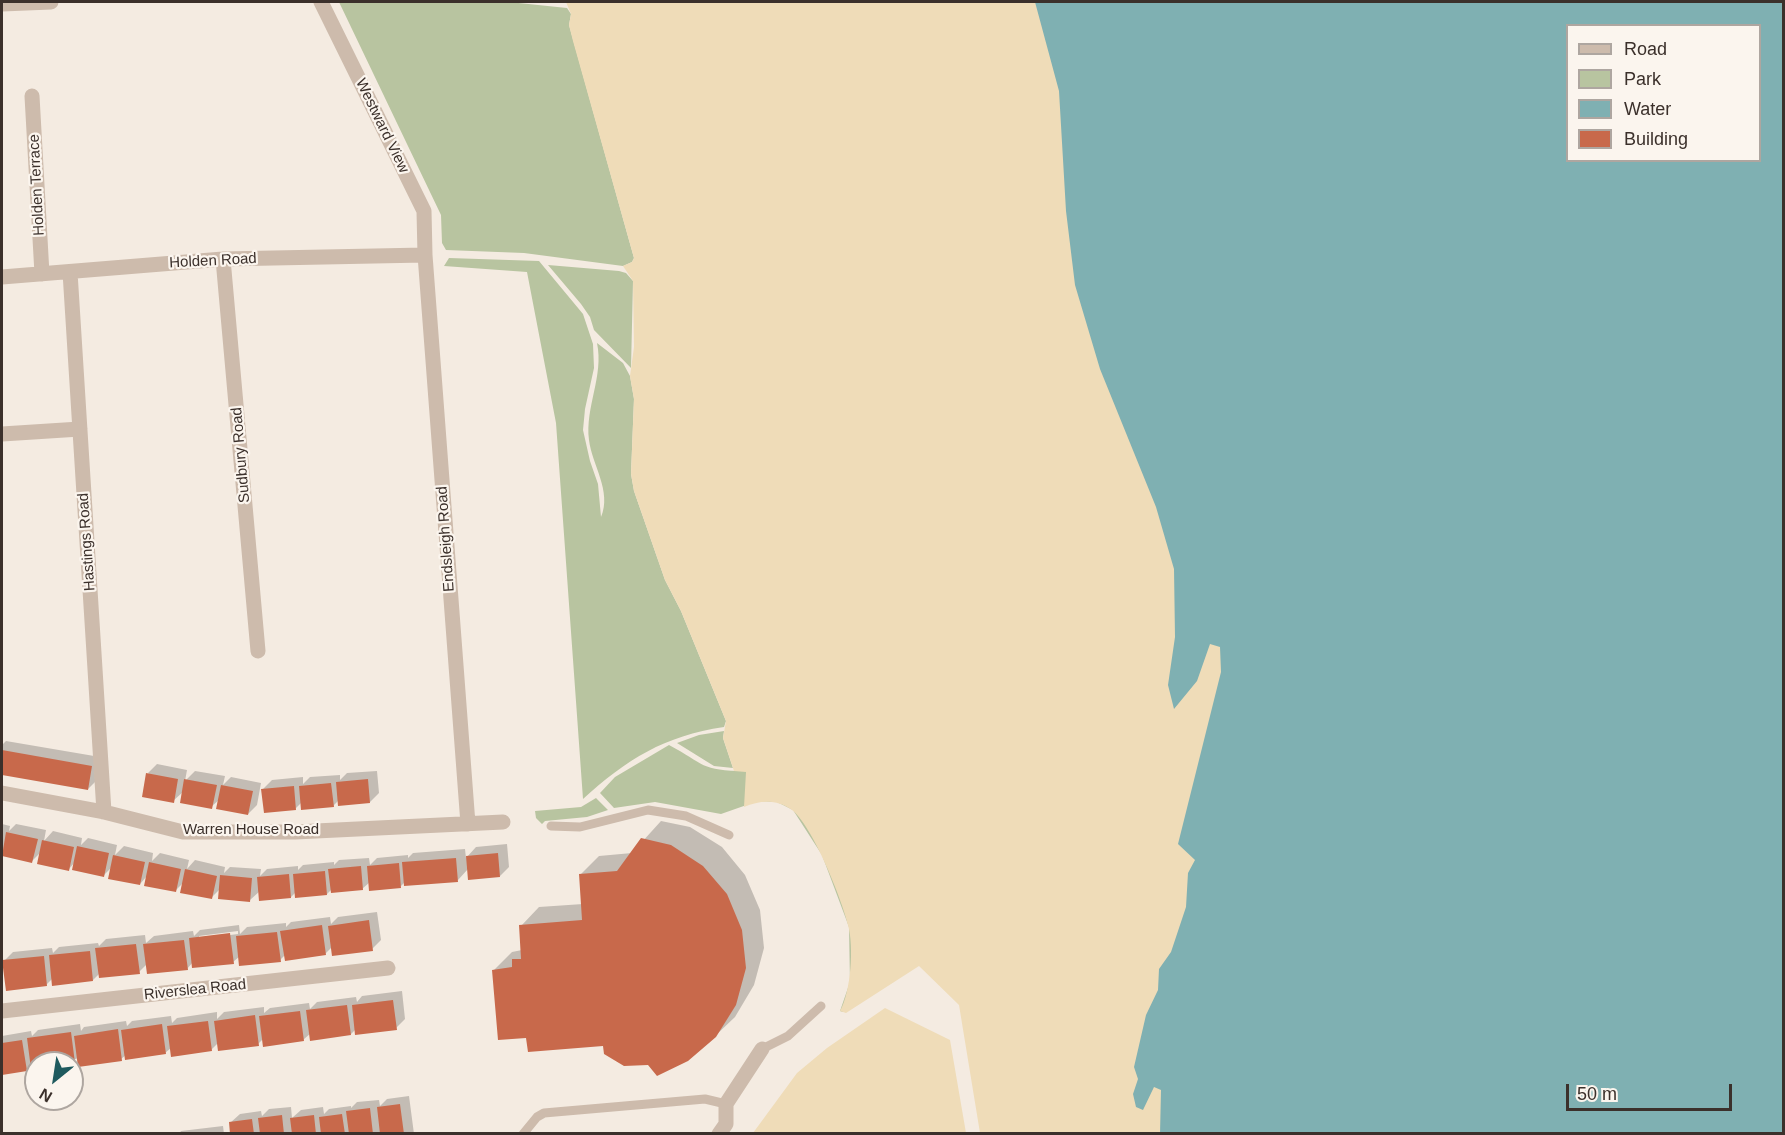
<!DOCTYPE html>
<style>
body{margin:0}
#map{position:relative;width:1785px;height:1135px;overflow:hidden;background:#f4ebe1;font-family:Arial,sans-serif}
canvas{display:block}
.frame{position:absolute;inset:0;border:3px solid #3b302b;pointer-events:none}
.legend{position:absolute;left:1566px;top:24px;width:195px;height:138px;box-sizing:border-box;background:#fbf5ee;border:2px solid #aea6a0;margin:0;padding:8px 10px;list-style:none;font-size:18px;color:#3b302b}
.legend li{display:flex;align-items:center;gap:12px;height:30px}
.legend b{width:30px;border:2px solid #aea6a0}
.north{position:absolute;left:24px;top:1051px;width:60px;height:60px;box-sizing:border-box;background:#fbf5ee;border:2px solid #aea6a0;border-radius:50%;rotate:210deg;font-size:16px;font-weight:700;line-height:24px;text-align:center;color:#3b302b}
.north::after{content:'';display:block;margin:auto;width:21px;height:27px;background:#1f5a5e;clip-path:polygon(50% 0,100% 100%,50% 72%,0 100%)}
.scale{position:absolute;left:1566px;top:1084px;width:166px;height:27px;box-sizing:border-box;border:3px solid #3b302b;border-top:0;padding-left:8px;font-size:18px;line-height:21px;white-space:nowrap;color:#3b302b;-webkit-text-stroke:4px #fbf5ee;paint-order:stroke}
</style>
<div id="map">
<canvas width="1785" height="1135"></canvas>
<div class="frame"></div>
<ul class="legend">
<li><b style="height:8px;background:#cdbbac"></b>Road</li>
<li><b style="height:16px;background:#b8c4a0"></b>Park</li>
<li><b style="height:16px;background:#7fb0b2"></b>Water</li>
<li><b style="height:16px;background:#c8694b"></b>Building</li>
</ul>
<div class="north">N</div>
<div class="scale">50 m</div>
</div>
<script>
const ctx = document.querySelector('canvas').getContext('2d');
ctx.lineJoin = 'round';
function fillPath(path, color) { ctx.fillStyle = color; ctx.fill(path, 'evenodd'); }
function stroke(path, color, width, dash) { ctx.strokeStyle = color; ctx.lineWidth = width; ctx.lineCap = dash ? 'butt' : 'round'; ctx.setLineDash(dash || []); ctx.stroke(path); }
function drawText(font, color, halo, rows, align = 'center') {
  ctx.font = font + ' Arial,sans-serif'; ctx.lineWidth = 4.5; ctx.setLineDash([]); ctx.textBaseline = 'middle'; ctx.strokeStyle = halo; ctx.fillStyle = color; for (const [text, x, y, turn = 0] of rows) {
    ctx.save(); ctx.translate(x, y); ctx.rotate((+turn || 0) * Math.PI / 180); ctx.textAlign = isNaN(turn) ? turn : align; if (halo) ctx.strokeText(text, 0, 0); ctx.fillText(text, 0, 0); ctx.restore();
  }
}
const green = new Path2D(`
 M339 2H509L567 8 571 14 569 25 634 258 632 262 623 266 524 253 446 250 442 243 441 215Z
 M449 258 539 261 583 314 593 344 594 368 585 409 583 430 590 461 598 484 601 517C612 491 592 465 589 440 585 407 604 376 597 343L623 363 630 376 634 399 631 474 634 491 665 580 681 611 726 721 724 727C664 736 627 759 583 799L556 423 527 272 444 266Z
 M548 265 619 271 626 273 633 281 631 368 594 330 590 317 581 304Z
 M779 726 876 985 843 1012 840 1011 850 982 849 927 822 855 793 810 777 802 758 801 721 814 655 802 614 808 600 793 615 777 669 745C705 764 700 771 746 771Z
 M724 731 723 738 733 768 714 766 677 743 699 735Z
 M596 798 608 810 587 817 545 821 542 824 536 818 535 811 581 807Z`);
const sand = new Path2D(`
 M566 2H1783V1133H980L959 1005 919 966 846 1013 840 1011C851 992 854 946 848 925 842 899 812 825 792 810 777 799 760 800 744 807L746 772 734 771 723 738 726 721 681 611 665 580 634 491 631 474 634 399 630 376 634 347 633 281 623 266 632 262 634 258 573 41 569 25 571 14ZM1568 26H1760V160H1568Z
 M885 1008 950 1040 966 1133H753L797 1073 827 1048Z`);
const water = new Path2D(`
 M1035 2H1783V1133L1160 1134 1161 1090 1154 1087 1143 1110 1136 1107 1133 1094 1138 1079 1134 1067 1146 1015 1158 990 1159 969 1171 952 1186 907 1188 873 1195 860 1178 844 1221 672 1220 647 1210 644 1197 681 1174 709 1168 685 1175 637 1174 569 1156 507 1100 369 1075 285 1066 211 1059 91ZM1568 26H1760V160H1568Z`);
const shadow = new Path2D(`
 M6 741 100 757 97 780 88 789 2 774V745Z
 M157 764 187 770 185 781 195 771 225 776 223 785 231 777 261 783 257 805 248 814 220 799 211 807 184 791 173 801 148 773Z
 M377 771 379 793 370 802 339 800 333 806 302 802 295 809 263 789 272 780 303 777V784L310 777 340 775V780L347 773Z
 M661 821 690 827 722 847 745 875 760 910 764 948 754 985 735 1017 715 1036 649 1064 604 1044 528 1036 494 970 512 952 522 950 521 926 539 907 583 904 581 874 599 856 632 853Z
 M2 824 10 826 9 831 16 824 46 830 44 841 53 831 82 838 81 845 88 838 117 845 115 855 124 846 153 853 152 861 160 853 189 860 187 869 195 860 225 867 224 873 230 867 261 869 260 876 267 869 298 866V870L303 865 334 862V865L339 860 369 858 370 865 377 858 408 855V858L413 853 465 849 466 858 476 847 507 844 509 867 500 876 468 869 458 880 405 882 401 886 370 882 362 889H332L327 894 296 892 291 897 260 891 250 900 220 889 211 898 184 882 175 891 147 876 140 884 112 867 104 875 75 862 69 869 41 852 32 861 4 849 2 851Z
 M377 912 381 940 372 949 332 947 325 954 285 955 280 960 240 956 233 962H193L187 969 147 964 139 972 100 973 93 980 53 978 46 985 4 961 13 952 52 948 53 953 59 947 98 943 99 946 106 939 145 935 146 943 154 936 193 931 194 936 200 930 239 925 240 934 247 927 286 923V927L291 922 330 917 331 924 338 917ZM238 931V934L199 939V936Z
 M402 991 405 1019 396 1028 356 1029 351 1034 311 1033 303 1040 263 1039 258 1044 218 1043 211 1050 171 1048 165 1053 126 1055 121 1059 78 1058 66 1063H36V1067L32 1064 26 1070 2 1073V1036L31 1031 32 1036 38 1030 80 1024 81 1031 84 1027 126 1021 127 1026 132 1021 171 1016 172 1023 177 1018 217 1012V1019L224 1012 264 1007V1013L270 1008 309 1003 310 1009 317 1002 356 997 357 1002 362 996Z
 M409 1096 414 1134H232L230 1123 240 1114 261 1111 262 1116 269 1109 291 1107 292 1118 301 1110 323 1107 324 1114 329 1109 351 1106V1108L357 1102 379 1100 380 1106 387 1099Z
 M223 1126 224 1134H179L181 1131Z`);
const building = new Path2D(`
 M2 750 92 766 88 790 2 775Z
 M146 773 178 779 174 803 142 797Z
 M184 779 217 785 212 809 180 803Z
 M368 779 370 803 338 806 336 782Z
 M331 783 334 807 301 810 299 786Z
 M221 785 253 791 248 815 216 809Z
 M294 786 296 810 264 813 261 789Z
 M6 832 38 839 32 863 2 856Z
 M641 838 671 845 703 866 727 894 742 930 746 968 736 1005 716 1037 688 1061 657 1076 648 1065 624 1066 604 1054 603 1046 528 1052 526 1038 498 1040 492 970 512 967V959H521L519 925 582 920 579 874 617 871Z
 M42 840 74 847 69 871 37 864Z
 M77 846 109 853 104 877 72 870Z
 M498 853 500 877 468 880 466 856Z
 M113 855 145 862 140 885 108 879Z
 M456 858 458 882 404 886 402 862Z
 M149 862 181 869 176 892 144 886Z
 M399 863 401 888 369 891 367 866Z
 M361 866 363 890 331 893 328 869Z
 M185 869 217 876 212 899 180 893Z
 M325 871 327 895 295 898 293 874Z
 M289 874 291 898 259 901 257 877Z
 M220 875 252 878 250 902 218 899Z
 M369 920 373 951 332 956 328 926Z
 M322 925 326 955 285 961 280 931Z
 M277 932 281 962 239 966 236 936Z
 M230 933 234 964 192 968 189 938Z
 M184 940 188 970 147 974 143 944Z
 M136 944 140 974 99 978 95 948Z
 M90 951 93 981 52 986 49 955Z
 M44 956 47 986 6 991 2 960Z
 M393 1000 397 1030 355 1035 352 1005Z
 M347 1005 351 1035 310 1041 306 1010Z
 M300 1011 304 1041 263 1047 259 1016Z
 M255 1015 259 1046 218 1051 214 1021Z
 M208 1021 212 1051 171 1057 167 1026Z
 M162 1024 166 1054 125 1060 121 1030Z
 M118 1029 122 1061 78 1067 74 1036Z
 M71 1032 75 1063H36V1069H31L27 1038Z
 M22 1040 27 1071 2 1075V1043Z
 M400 1104 404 1134H380L377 1107Z
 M370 1108 373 1134H349L346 1111Z
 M342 1114 345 1134H321L319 1117Z
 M282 1115 284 1134H260L258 1118Z
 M314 1115 316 1134H292L290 1118Z
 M252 1119 254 1134H230L229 1122Z`);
const lane = new Path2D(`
 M551 826 580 827 648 810 686 816 729 835
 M762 1049 788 1036 821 1006
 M523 1134 537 1117 544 1113 705 1099 726 1104`);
const street = new Path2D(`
 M321 2 424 211 425 255 468 824
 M2 4 51 2
 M32 96 42 274
 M223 259 258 651
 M70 272 104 812
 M2 277 223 259 425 255
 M2 434 80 429
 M2 793 104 812 183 832H295L503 822
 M2 1011 388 968
 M719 1134 726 1124V1104L762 1049`);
const streetNames = [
 ["Westward View",382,126,64],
 ["Holden Terrace",37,185,-93],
 ["Holden Road",213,261,-3],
 ["Sudbury Road",241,455,-95],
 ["Endsleigh Road",446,539,-94],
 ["Hastings Road",87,542,-94],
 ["Warren House Road",251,830],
 ["Riverslea Road",195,990,-6]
];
fillPath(green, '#b8c4a0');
fillPath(sand, '#efdcb8');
fillPath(water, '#7fb0b2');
fillPath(shadow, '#0003');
fillPath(building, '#c8694b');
stroke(lane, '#cdbbac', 9);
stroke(street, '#cdbbac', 15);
drawText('15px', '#3b302b', '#fbf5ee', streetNames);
</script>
